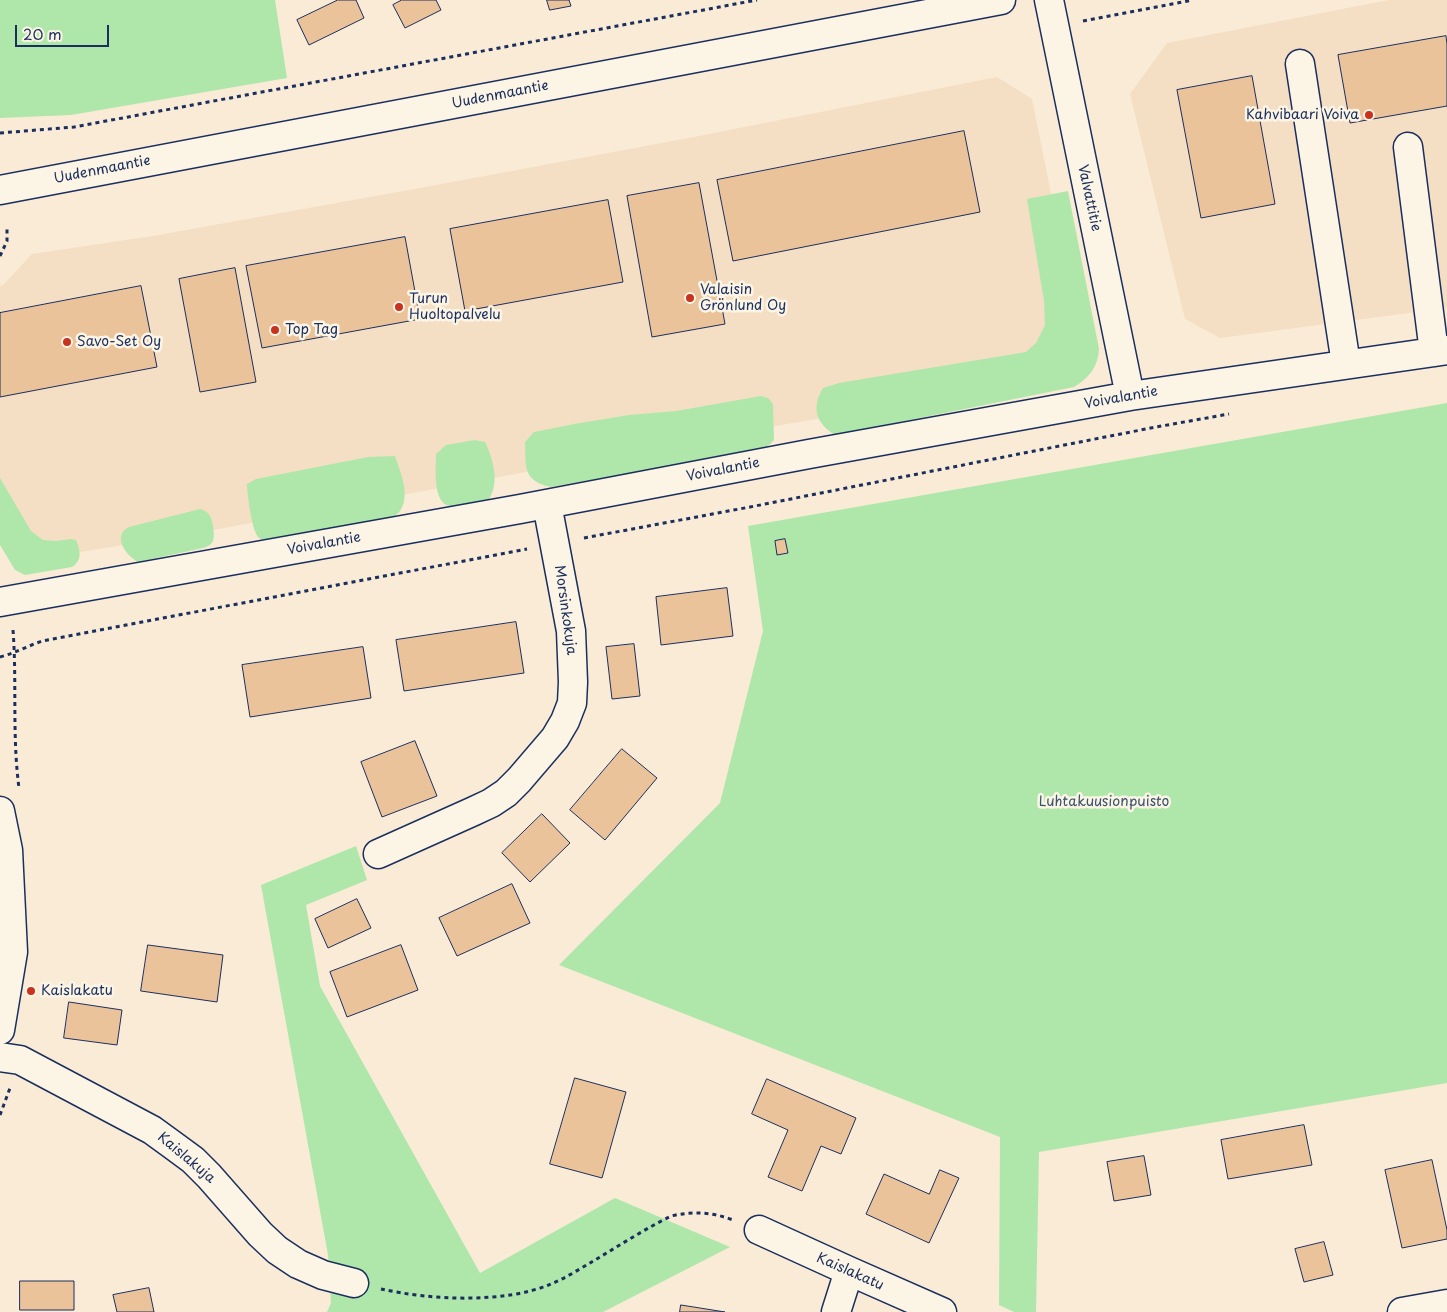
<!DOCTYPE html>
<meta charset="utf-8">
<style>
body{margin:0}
#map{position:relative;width:1447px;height:1312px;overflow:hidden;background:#f9ebd6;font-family:"Playpen Sans",sans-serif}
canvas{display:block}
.scale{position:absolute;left:15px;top:25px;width:94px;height:22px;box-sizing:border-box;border:2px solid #1b2f5e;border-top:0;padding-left:6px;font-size:15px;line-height:18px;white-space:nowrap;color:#1b2f5e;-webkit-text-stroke:4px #fcf5e5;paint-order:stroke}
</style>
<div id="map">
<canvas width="1447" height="1312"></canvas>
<div class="scale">20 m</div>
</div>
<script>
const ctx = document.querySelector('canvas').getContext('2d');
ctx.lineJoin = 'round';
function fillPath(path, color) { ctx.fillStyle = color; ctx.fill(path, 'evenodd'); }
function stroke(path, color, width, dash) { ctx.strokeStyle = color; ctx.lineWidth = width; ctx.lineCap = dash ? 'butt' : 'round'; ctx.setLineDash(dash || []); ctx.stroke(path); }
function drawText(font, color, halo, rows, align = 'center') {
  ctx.font = font + ' "Playpen Sans",sans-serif'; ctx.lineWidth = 5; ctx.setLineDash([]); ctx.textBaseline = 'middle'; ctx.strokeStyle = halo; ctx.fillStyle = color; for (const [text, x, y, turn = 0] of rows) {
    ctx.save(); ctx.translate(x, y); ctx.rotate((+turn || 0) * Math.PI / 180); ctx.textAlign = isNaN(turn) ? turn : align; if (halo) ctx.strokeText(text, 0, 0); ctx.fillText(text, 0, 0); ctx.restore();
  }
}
const built = new Path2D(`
 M1389 0H1447V308L1220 338 1185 319 1130 94 1167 43Z
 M997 77 1032 99 1082 347 1056 378 752 430 203 532 25 561 0 526V286L3 285 32 254 153 236 420 188 694 137Z`);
const green = new Path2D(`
 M0 0H275L287 78 71 115 0 118Z
 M1068 191 1099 349C1098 367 1089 378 1074 387L835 435C816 423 811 408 823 388L839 383 1026 352 1036 343 1045 325 1044 301 1027 199Z
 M761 396 768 398 773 404 774 440 765 449 551 487C522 481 526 466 525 442L534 432 574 424 629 415 676 411Z
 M1447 403V1083L1039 1152 1036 1312H1014L999 1305 1000 1137 559 965 720 803 763 631 748 526Z
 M475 440 485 442C493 458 500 483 489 499 478 501 462 507 451 506 432 505 436 468 436 454L446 445Z
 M395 456C400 471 411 495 400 511 398 514 394 516 391 518L270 540C265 540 261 540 258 537 252 530 247 494 247 484L256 479 368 457Z
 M0 478 31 531 43 540 56 541 71 539 76 540C80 550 83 560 72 567L25 575 15 570 0 545Z
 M200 509C204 510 208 512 210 516 213 521 215 535 213 541 211 545 207 547 203 548L138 562C125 555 112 535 129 527Z
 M356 846 367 880 306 905 320 986 480 1273 615 1198 730 1247 603 1312H327L331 1303 328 1255 261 885Z`);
const building = new Path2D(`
 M338 0H356L364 18 309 45 297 20Z
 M402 0H436L441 10 405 28 393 5Z
 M547 0H569L571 6 550 10Z
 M1446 36 1447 44V106L1350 123 1338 55Z
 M1252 76 1275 204 1201 218 1177 90Z
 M964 131 980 212 733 261 717 180Z
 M699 183 725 324 652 337 627 196Z
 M608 200 623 282 465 311 450 229Z
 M405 237 420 319 262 348 246 266Z
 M235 268 256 382 200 392 179 279Z
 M141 286 157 367 0 397V313Z
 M785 539 788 553 777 555 775 541Z
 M727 588 733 636 661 645 656 597Z
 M516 622 524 673 404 691 396 640Z
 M634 644 640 696 612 699 606 647Z
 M363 647 371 698 250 717 242 665Z
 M415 741 437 796 382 817 361 762Z
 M622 749 657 778 605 840 570 810Z
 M542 814 570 843 530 882 502 853Z
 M512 884 530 923 457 956 439 918Z
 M357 899 371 928 328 948 315 919Z
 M148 945 223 955 217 1002 141 991Z
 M401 945 418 990 347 1017 330 972Z
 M69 1002 122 1010 117 1045 64 1038Z
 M575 1078 626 1092 602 1178 550 1164Z
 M767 1079 856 1118 841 1154 821 1146 802 1191 768 1177 788 1130 752 1114Z
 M1304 1125 1312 1165 1228 1179 1221 1140Z
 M1144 1156 1151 1195 1114 1201 1107 1162Z
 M1432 1160 1447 1230V1239L1402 1248 1385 1170Z
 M940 1170 959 1178 929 1243 866 1214 884 1174 929 1194Z
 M1324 1242 1333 1275 1304 1282 1295 1249Z
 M20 1281H74V1310H20Z
 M149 1288 154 1312H117L113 1295Z
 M681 1305 725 1312H680Z`);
const path = new Path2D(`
 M1083 21 1193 0
 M0 133 74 127 757 0
 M0 256 7 241V229
 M584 538 750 507 1156 427 1229 414
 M13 630C17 683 12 735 19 788
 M0 657C15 653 28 646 42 641L527 549
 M0 1115 10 1088
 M381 1289C431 1300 504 1304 551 1284 566 1278 581 1268 595 1260 620 1245 645 1229 671 1216 693 1211 712 1212 733 1220`);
const minor = new Path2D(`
 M1049 0 1130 396
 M1300 64 1346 364
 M1408 147 1434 352
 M0 602 520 509 809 454 1130 396 1447 350
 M0 811 8 850 13 952 0 1030
 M378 854 474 811 491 803 506 793 519 780 555 738 565 721 572 703 573 682 571 631 547 504
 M0 1057 20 1060 152 1130 174 1146 193 1160 209 1176 260 1234 277 1250 298 1264 323 1275 354 1283
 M759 1230 849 1271 942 1312
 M836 1312 849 1271
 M1402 1312 1447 1304`);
const major = new Path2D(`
 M0 190 1001 0`);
const markers = [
 [1369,115,5,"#c8321e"],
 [690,298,5,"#c8321e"],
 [399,307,5,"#c8321e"],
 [275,330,5,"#c8321e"],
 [67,342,5,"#c8321e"],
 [31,991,5,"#c8321e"]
];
const streetNames = [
 ["Uudenmaantie",500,95,-11],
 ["Uudenmaantie",102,170,-11],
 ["Valvattitie",1089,198,78],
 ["Voivalantie",1121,398,-10],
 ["Voivalantie",723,470,-11],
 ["Voivalantie",324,544,-10],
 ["Morsinkokuja",565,610,82],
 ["Kaislakuja",186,1158,40],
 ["Kaislakatu",850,1272,24]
];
const poiNames = [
 ["Kahvibaari Voiva",1359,115,"right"],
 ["Valaisin",700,290],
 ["Grönlund Oy",700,306],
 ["Turun",409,299],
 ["Huoltopalvelu",409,315],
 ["Top Tag",285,330],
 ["Savo-Set Oy",77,342],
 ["Kaislakatu",41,991]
];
const parkNames = [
 ["Luhtakuusionpuisto",1104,802]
];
fillPath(built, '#f5dfc4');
fillPath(green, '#afe7ab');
fillPath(building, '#ebc39b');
stroke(building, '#1b2f5e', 1);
stroke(minor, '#1b2f5e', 31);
stroke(major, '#1b2f5e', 31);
stroke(path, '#1b2f5e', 3, [4, 4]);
stroke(minor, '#fcf5e5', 28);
stroke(major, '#fcf5e5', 28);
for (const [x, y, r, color] of markers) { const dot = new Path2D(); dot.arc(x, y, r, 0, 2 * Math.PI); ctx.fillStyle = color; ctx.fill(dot); stroke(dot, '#fcf5e5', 2); }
drawText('14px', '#1b2f5e', '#fcf5e5', streetNames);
drawText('14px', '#1b2f5e', '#fcf5e5', poiNames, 'left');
drawText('14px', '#39546d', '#fcf5e5', parkNames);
</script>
